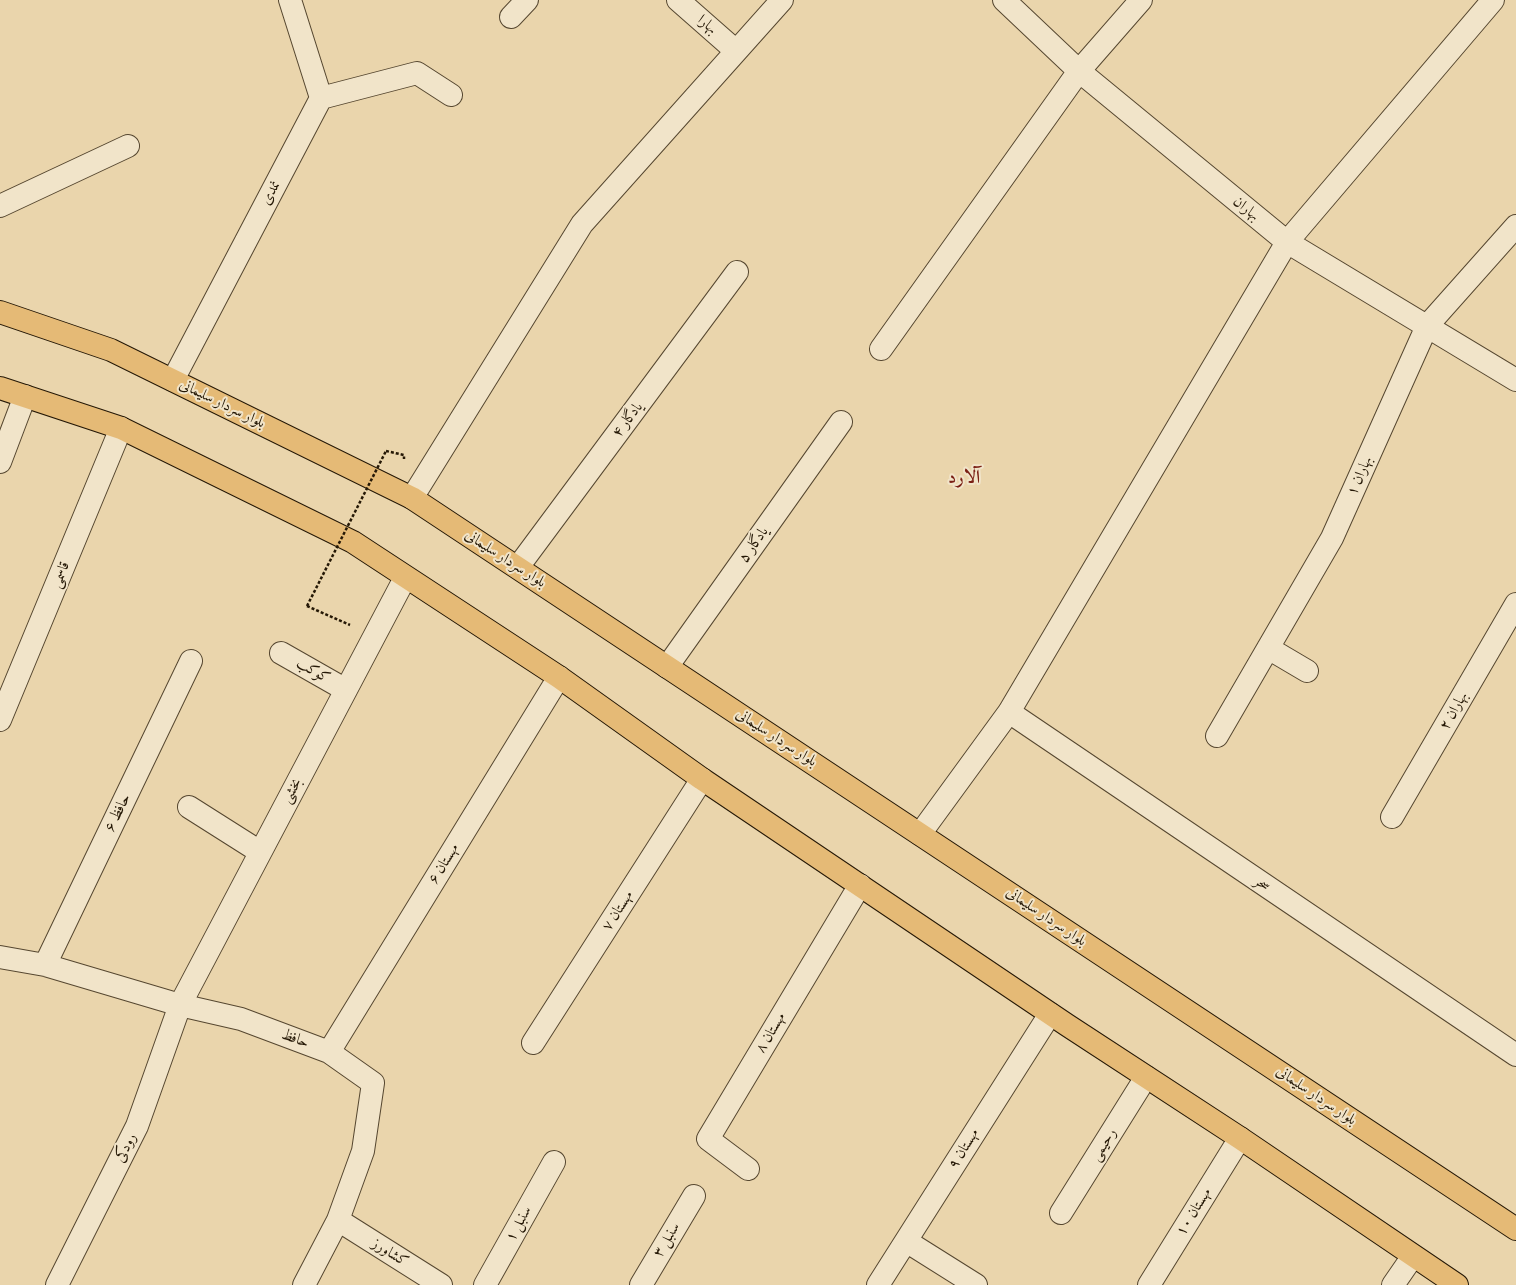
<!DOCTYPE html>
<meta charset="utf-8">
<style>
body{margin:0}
canvas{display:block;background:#ead5ac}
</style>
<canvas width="1516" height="1285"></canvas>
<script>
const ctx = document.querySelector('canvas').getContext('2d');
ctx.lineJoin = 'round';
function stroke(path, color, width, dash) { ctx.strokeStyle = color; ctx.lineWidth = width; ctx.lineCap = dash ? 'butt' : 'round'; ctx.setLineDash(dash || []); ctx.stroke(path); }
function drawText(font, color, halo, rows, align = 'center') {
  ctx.font = font + ' "IM FELL Great Primer",Amiri,serif'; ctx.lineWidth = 4; ctx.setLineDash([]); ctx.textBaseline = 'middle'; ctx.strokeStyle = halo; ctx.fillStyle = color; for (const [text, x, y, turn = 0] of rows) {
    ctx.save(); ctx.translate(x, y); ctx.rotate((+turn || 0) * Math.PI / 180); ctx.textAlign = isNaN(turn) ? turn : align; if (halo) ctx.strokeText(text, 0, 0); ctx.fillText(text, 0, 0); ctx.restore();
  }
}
const path = new Path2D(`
 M386 451 404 455V459
 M307 606 350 625`);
const minor = new Path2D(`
 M678 0 736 51
 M1004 0 1079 71 1287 242 1516 380
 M511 17 527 0
 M321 98 417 73 451 95
 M0 206 128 146
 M881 349 1079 71 1141 0
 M173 380 321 98 290 0
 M0 462 25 396
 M412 498 582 224 782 0
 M518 567 737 272
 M1268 648 1307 671
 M281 653 346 690
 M667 667 841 422
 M1009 712 1516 1055
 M0 720 121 428
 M1217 736 1332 538 1427 326 1516 226
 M189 807 260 852
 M1392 817 1516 604
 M920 834 1009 712 1287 242 1493 0
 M0 957 45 965 180 1005 241 1019 329 1052 373 1083 363 1151 338 1220 304 1285
 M45 965 191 661
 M533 1043 702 779
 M329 1052 559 677
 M748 1169 708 1139 860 885
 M1061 1213 1146 1077
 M338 1220 441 1285
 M906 1241 976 1285
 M57 1285 137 1126 180 1005 405 578
 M485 1285 554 1162
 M641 1285 694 1196
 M878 1285 1050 1014
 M1149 1285 1240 1138
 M1393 1285 1413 1256`);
const major = new Path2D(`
 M0 312 111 350 412 498 1516 1229
 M0 388 121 428 353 542 559 677 702 779 1067 1025 1240 1138 1457 1285`);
const pathBridge = new Path2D(`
 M307 606 386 451`);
const streetNames = [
 ["بهارا",707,25,41],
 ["نمدی",271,193,-62],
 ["بهاران",1246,209,39],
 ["بلوار سردار سلیمانی",222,404,26],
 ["یادگار ۴",628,420,-53],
 ["بهاران ۱",1360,476,-66],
 ["یادگار ۵",754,545,-55],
 ["بلوار سردار سلیمانی",505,559,33],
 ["قاسمی",61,575,-68],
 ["کوکب",313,671,29],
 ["بهاران ۲",1454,711,-60],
 ["بلوار سردار سلیمانی",776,738,33],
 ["بخشی",292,791,-62],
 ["حافظ ۶",118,813,-64],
 ["مهستان ۶",444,864,-58],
 ["سحر",1262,884,34],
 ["مهستان ۷",618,911,-57],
 ["بلوار سردار سلیمانی",1046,917,34],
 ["مهستان ۸",771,1033,-59],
 ["حافظ",295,1039,20],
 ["بلوار سردار سلیمانی",1316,1096,34],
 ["رحیمی",1104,1145,-58],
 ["رودکی",126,1148,-63],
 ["مهستان ۹",964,1149,-58],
 ["مهستان ۱۰",1194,1212,-58],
 ["سنبل ۱",519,1224,-61],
 ["سنبل ۳",667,1240,-59],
 ["کشاورز",390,1253,32]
];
const districtNames = [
 ["آلارد",964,478]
];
stroke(minor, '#564730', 24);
stroke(major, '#251806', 24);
stroke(path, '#251806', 2.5, [3, 2]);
stroke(minor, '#f1e4c9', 22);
stroke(major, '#e5ba76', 22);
stroke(pathBridge, '#251806', 2.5, [3, 2]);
drawText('15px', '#251806', '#f1e4c9', streetNames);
drawText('bold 19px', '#7a1f14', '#f1e4c9', districtNames);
</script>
